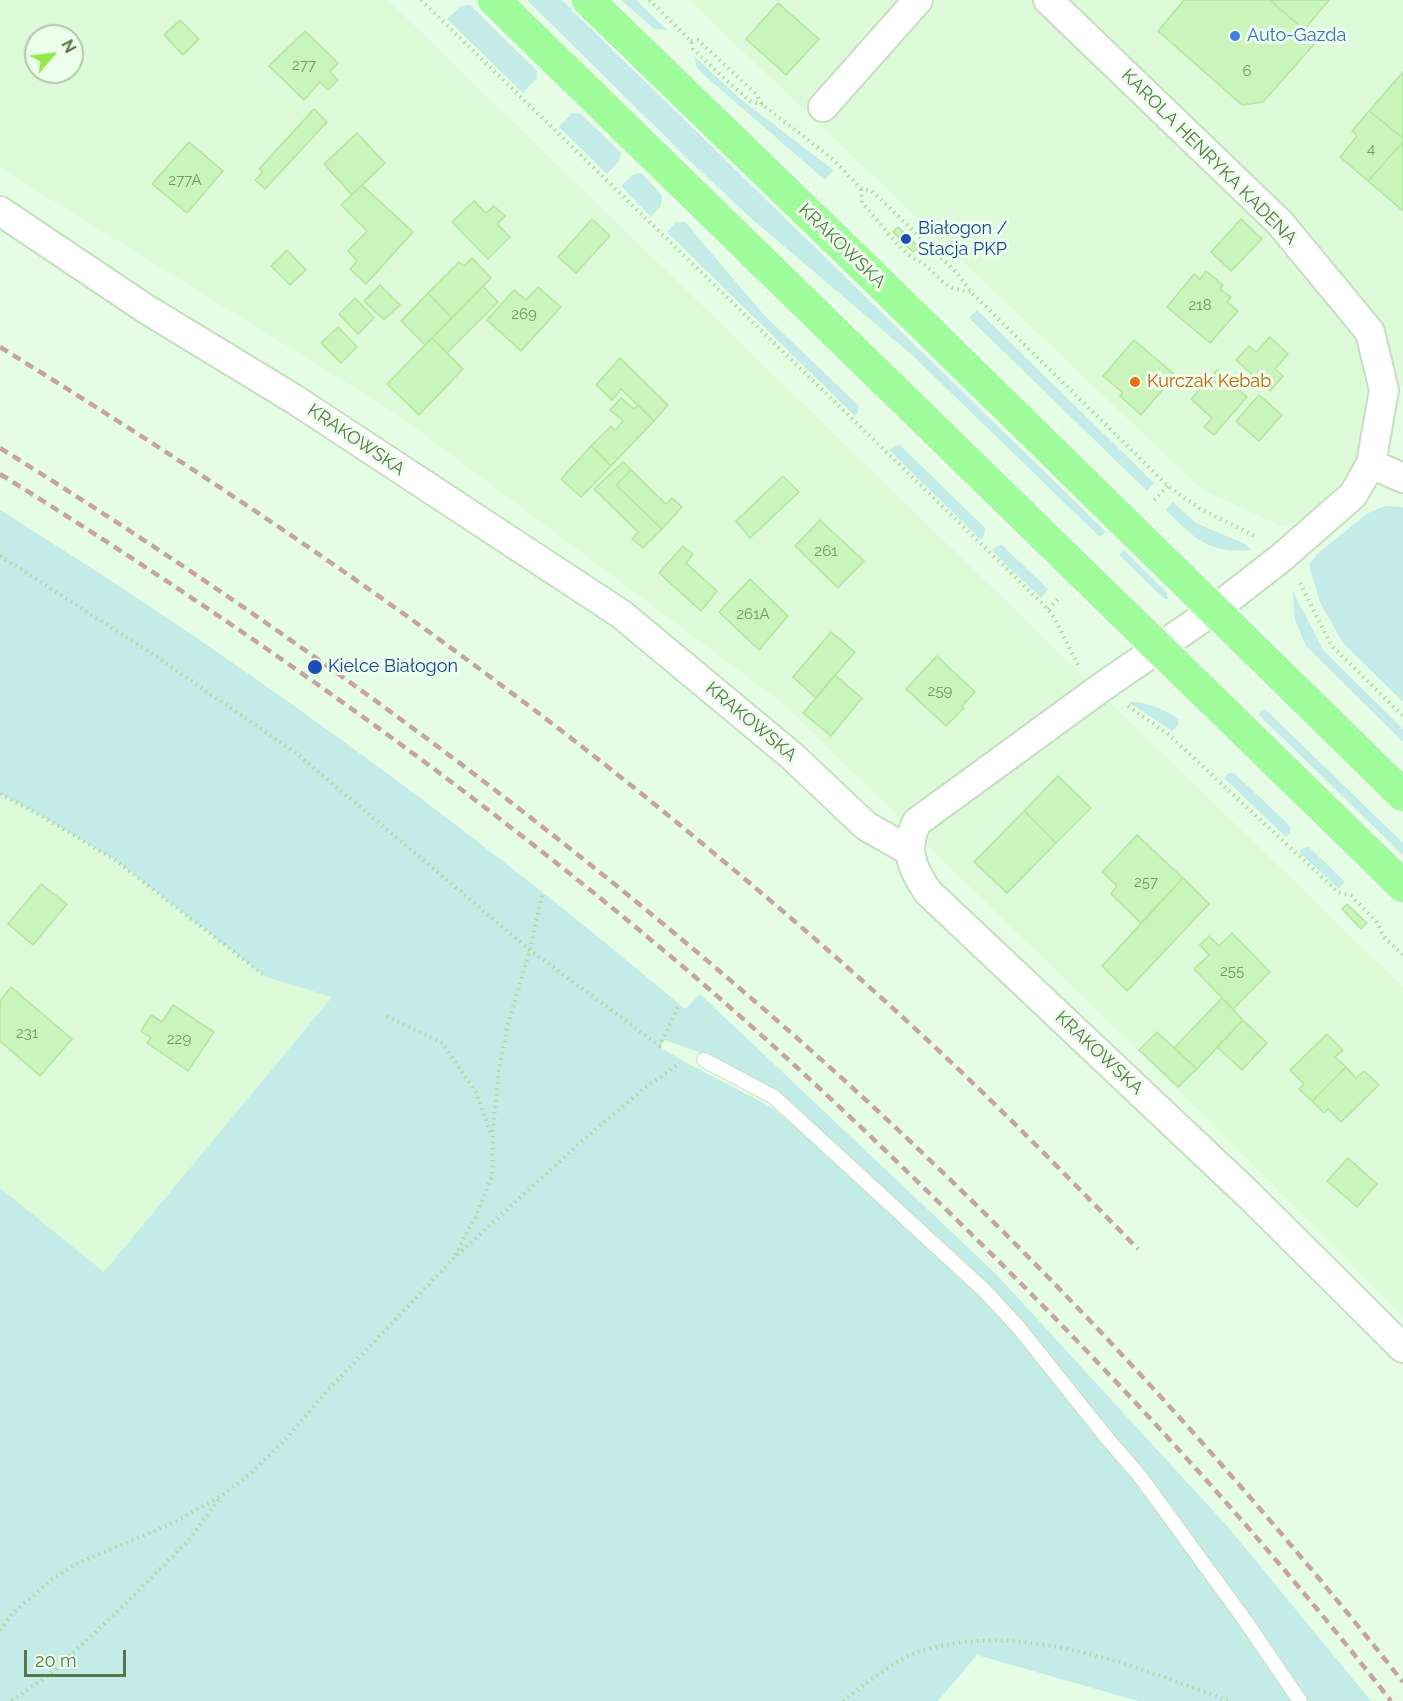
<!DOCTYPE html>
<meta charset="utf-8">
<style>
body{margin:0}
#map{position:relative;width:1403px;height:1701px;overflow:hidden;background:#e6fde5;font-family:Raleway,sans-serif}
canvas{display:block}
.north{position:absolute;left:24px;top:24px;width:60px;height:60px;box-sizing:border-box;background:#edffec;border:2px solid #b1c9ab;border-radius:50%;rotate:62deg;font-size:16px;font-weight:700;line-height:24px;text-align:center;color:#587749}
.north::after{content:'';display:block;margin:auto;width:21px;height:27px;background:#91ea47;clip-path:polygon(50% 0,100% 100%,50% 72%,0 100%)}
.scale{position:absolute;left:24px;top:1650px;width:102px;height:27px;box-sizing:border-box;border:3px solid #587749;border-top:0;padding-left:8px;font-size:18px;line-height:21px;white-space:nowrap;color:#587749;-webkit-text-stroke:4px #edffec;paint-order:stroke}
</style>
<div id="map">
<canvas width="1403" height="1701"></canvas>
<div class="north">N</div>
<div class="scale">20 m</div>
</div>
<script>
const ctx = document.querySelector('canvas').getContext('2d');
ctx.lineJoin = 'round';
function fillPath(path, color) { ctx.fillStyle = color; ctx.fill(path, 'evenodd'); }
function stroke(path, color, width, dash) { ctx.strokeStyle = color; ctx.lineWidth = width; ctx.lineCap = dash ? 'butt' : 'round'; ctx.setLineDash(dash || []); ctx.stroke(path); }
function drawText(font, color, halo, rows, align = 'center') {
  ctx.font = font + ' Raleway,sans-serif'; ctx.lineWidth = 6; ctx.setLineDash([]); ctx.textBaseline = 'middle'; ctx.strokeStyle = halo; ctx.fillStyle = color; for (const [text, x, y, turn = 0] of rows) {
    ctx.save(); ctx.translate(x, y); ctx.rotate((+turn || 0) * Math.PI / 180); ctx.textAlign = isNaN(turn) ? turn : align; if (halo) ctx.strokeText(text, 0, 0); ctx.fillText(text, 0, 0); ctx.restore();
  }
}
const residential = new Path2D(`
 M0 0H388L1403 987V1317L1214 1125 783 704 395 413 0 168ZM36 36H72V72H36Z
 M689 0H1403V387L1380 339 1362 358 1366 426 1353 470 1306 518 1281 526 1202 490Z
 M0 794 33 811 115 860 266 977 332 997 104 1272 0 1188Z`);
const green = new Path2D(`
 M527 0H562L1106 532 1100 537 912 355 752 219 694 165Z
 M621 0H636L667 30 654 29Z
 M470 5 537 71V78L523 93 447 19 461 6Z
 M694 56 738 97 833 170 825 180 704 75 697 68Z
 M572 113 581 114 621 153 619 161 607 174 559 127Z
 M641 173 662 195 661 206 651 217 621 186 634 174Z
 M676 222H685L764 315 859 406 858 412 855 416 667 232Z
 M977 310 1154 483 1147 491 969 318Z
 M900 445 985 528 984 536 981 540 889 450 894 446Z
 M1173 502 1196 523 1245 544 1251 550C1208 554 1194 538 1166 510Z
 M1385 506 1403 507V702L1343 643 1320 602 1309 565 1317 554 1368 513Z
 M0 510C240 660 469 826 685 1009L700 994 996 1274 1228 1527 1371 1701H1309L1023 1321 961 1260 778 1093 699 1052 664 1040 660 1047 683 1061 773 1108 878 1200 970 1287 1013 1332 1135 1481 1296 1701H1138L977 1655 938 1701H0V1188L104 1272 332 997 266 977 115 860 33 811 0 794Z
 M1002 545 1048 589 1041 598 992 551 997 546Z
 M1124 550 1167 593 1168 599H1165L1161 596 1119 555Z
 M1293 592 1324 651 1403 729V742L1306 646 1295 620Z
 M1128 702C1147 701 1163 709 1179 719L1178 725 1172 731Z
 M1265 709 1403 843V855L1263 719 1259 715 1260 711Z
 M1229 773H1234L1290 826V833L1286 837 1224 778Z
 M1309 847 1345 882 1339 889 1299 852 1303 848Z`);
const building = new Path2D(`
 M1184 0H1270L1317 41 1263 102 1242 105 1158 31Z
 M1270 0H1329L1304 30Z
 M778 3 819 39 786 75 746 39Z
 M180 20 199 39 183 55 164 35Z
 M305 31 338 63 330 72 338 80 328 90 320 82 304 100 269 66Z
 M1403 72V138L1369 111Z
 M314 109 327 122 265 189 255 180 263 172 259 169Z
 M1369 111 1403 138V142L1368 181 1340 157 1357 136 1352 131Z
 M357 133 385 163 352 195 324 164Z
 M189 142 223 171 187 213 152 184Z
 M1403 142V211L1368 181Z
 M362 185 413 232 366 284 350 269 357 261 348 251 367 231 341 205Z
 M474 201 486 213 494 206 505 216 497 224 510 237 488 259 452 222Z
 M592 219 610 236 576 273 558 257Z
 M1241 219 1262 239 1231 271 1211 252Z
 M898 227 919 247 913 252 893 232Z
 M287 250 306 270 290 285 271 266Z
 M472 258 491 278 452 318 428 293 459 262 464 266Z
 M1206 271 1223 285 1220 289 1231 297 1227 302 1238 311 1210 343 1167 307 1194 274 1200 279Z
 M380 285 400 305 384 320 364 301Z
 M483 286 498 302 447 353 432 338Z
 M538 287 561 307 521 351 487 320 514 290 526 300Z
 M428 293 452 318 425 345 401 321Z
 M355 298 374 318 358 334 339 314Z
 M338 327 357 347 341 363 321 343Z
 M1270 337 1288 354 1275 369 1283 376 1270 391 1236 360 1249 346 1256 352Z
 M432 338 463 369 419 415 387 384Z
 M1134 340 1175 375 1141 415 1120 396 1123 393 1103 376Z
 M620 358 668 405 654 421 621 389 612 400 596 385Z
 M1217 370 1247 397 1214 435 1204 427 1212 418 1191 399Z
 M1259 395 1282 415 1259 441 1236 421Z
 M621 398 634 409 638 405 654 421 611 466 591 446 611 426 615 430 623 421 610 410Z
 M591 446 611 466 581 497 561 479Z
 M623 462 631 470 616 485 662 529 643 548 632 539 638 532 594 489Z
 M631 470 666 504 672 498 682 507 662 529 616 485Z
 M783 476 799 492 750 538 736 521Z
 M820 520 864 561 838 588 795 546Z
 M683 546 693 554 686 563 717 591 701 611 659 573Z
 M750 579 788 616 759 650 719 612Z
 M831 632 855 652 816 698 793 677Z
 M937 656 975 692 962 706 964 708 946 726 906 689Z
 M835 675 862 698 831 736 803 713Z
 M1058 776 1091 808 1056 843 1024 811Z
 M1024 811 1056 843 1007 893 974 862Z
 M1137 835 1183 878 1141 923 1111 894 1117 886 1102 872Z
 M1183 878 1209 904 1127 991 1102 966Z
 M41 884 67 904 33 945 8 924Z
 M1347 904 1367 923 1361 929 1342 909Z
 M1232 933 1270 972 1233 1009 1194 969 1209 955 1200 945 1209 936 1219 946Z
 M11 987 72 1039 40 1076 0 1041V1001Z
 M1222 998 1243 1020 1197 1069 1174 1048Z
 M173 1005 214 1032 188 1071 147 1043 151 1038 141 1031 151 1015 162 1022Z
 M1243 1020 1267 1043 1242 1070 1217 1047Z
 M1157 1032 1197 1069 1178 1087 1139 1050Z
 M1327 1034 1343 1050 1335 1057 1346 1067 1312 1101 1299 1089 1304 1084 1290 1070Z
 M1346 1067 1356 1078 1364 1071 1379 1085 1341 1122 1328 1109 1324 1113 1312 1101Z
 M1348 1158 1377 1184 1357 1207 1327 1181Z`);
const path = new Path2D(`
 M421 0 1048 609 1055 619 1078 665
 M649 0 691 41 693 49 727 81 750 101 763 105
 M691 41 698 40 755 93 763 105 835 161 861 189 872 191 956 272 971 292 1168 486 1199 508 1257 537
 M861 189 862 203C878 220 891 239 908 254 914 259 922 262 927 267 947 284 943 287 970 292
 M1154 500 1168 486
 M0 556 148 651 296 753 530 950 660 1046 679 1004
 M1300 583 1331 645 1403 716
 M1048 609 1058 599
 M1128 706 1168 734 1338 892 1351 896 1377 922 1384 937 1403 955
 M0 794 33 811 115 860 266 977
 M387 1016 442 1043 476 1092 491 1135
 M455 1255 476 1216 492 1176 493 1128 499 1070 508 1024 530 950 543 891
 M0 1630 12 1614 50 1581 76 1564 173 1523 221 1496 250 1474 285 1440 327 1391 454 1258 581 1142 641 1091 680 1063
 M12 1701 54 1671 122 1607 188 1541 219 1499
 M843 1701C866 1684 889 1664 915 1653 923 1649 933 1648 941 1646 1034 1625 1143 1669 1229 1701`);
const lane = new Path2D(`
 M704 1060 774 1097 985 1291 1019 1328 1106 1437 1139 1475 1244 1619 1300 1701`);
const street = new Path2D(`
 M1048 0 1280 223 1370 332 1384 390 1371 464 1353 495 1281 558 1214 610 1102 687 917 822C903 849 912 869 928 892L1249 1195 1403 1348
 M823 107 918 0
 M0 211 146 309 294 399 621 614 792 756 866 826 910 851
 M1371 464 1403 478`);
const primary = new Path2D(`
 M494 0 1403 886
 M588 0 871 274 1403 795`);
const rail = new Path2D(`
 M0 347C246 499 488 664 710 850 802 926 892 1005 978 1088 1032 1140 1085 1195 1138 1249
 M0 448C275 619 537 811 781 1024 1008 1222 1216 1446 1403 1682
 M0 474C231 618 453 774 662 949 753 1025 840 1106 925 1189 1091 1349 1249 1519 1391 1701`);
const markers = [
 [1235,36,6,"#3f7fe0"],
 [906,239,6,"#1a4fb4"],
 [1135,382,6,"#e8710a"],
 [315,667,8,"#1a4fb4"]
];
const numberNames = [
 ["277",304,65],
 ["6",1247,71],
 ["4",1371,149],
 ["277A",185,180],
 ["218",1200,305],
 ["269",524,314],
 ["261",826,551],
 ["261A",753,614],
 ["259",940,691],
 ["257",1146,882],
 ["255",1232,971],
 ["231",27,1033],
 ["229",179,1039]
];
const shopNames = [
 ["Auto-Gazda",1247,36]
];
const streetNames = [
 ["KAROLA HENRYKA KADENA",1209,157,45],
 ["KRAKOWSKA",842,246,44],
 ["KRAKOWSKA",356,440,34],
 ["KRAKOWSKA",751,722,40],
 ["KRAKOWSKA",1099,1053,43]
];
const transitNames = [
 ["Białogon /",918,229],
 ["Stacja PKP",918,250],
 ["Kielce Białogon",328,667]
];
const foodNames = [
 ["Kurczak Kebab",1147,382]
];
fillPath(residential, '#ddfad9');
fillPath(green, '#c3ebe8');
fillPath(building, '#cbf3bc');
stroke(building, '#b2e69c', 1.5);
stroke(lane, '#c4e0bd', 16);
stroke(street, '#c4e0bd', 32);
stroke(primary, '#fff', 36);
stroke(path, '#afd89f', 4, [1.5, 4.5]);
stroke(lane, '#fff', 14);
stroke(street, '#fff', 28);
stroke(primary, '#a0fd9c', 33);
stroke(rail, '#c7a3a8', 4.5, [9, 6]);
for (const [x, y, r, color] of markers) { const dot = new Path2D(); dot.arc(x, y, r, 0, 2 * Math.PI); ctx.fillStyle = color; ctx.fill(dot); stroke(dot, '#edffec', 2); }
drawText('15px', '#759666', null, numberNames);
drawText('18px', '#366cbe', '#edffec', shopNames, 'left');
drawText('18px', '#587749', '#edffec', streetNames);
drawText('18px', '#164399', '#edffec', transitNames, 'left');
drawText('18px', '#c56008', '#edffec', foodNames, 'left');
</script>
